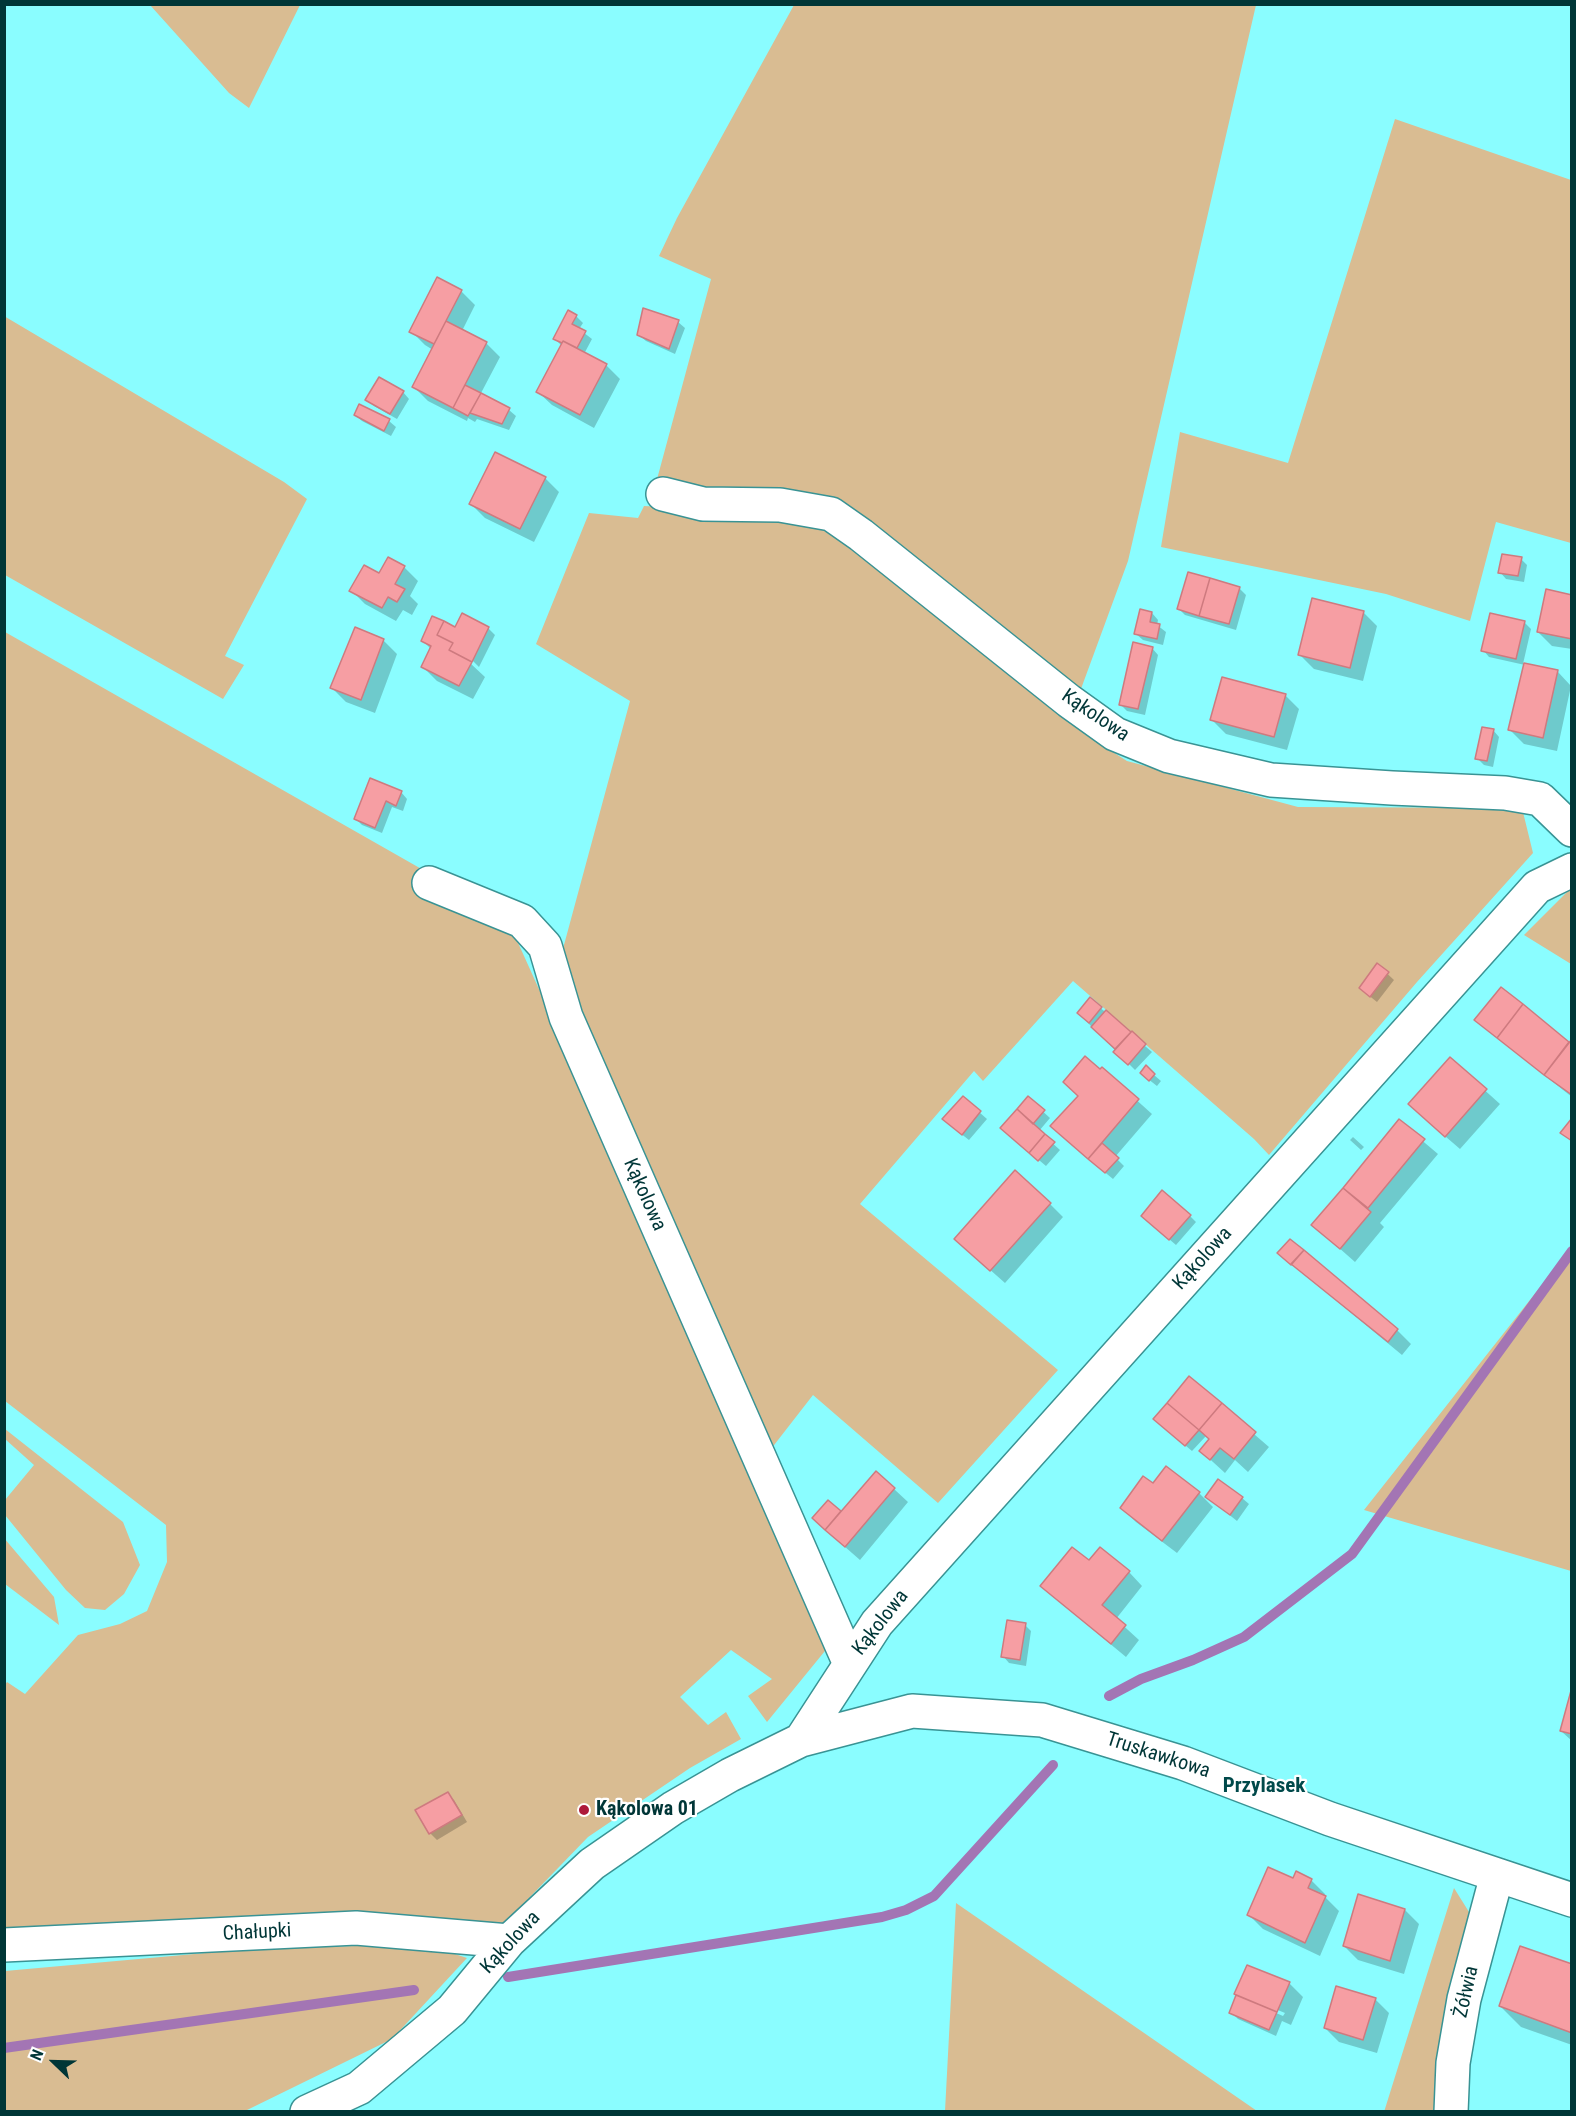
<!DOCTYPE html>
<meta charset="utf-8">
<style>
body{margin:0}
#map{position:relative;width:1576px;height:2116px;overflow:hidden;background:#8afdff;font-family:"Roboto Condensed",sans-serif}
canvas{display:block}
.frame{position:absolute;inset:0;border:6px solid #003637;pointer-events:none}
.north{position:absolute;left:24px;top:2032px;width:60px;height:60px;-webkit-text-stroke:4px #fff;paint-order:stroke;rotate:293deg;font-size:16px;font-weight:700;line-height:24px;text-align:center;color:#003637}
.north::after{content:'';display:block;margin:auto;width:21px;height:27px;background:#003637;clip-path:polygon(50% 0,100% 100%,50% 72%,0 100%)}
</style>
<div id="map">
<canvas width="1576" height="2116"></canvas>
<div class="frame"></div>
<div class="north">N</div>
</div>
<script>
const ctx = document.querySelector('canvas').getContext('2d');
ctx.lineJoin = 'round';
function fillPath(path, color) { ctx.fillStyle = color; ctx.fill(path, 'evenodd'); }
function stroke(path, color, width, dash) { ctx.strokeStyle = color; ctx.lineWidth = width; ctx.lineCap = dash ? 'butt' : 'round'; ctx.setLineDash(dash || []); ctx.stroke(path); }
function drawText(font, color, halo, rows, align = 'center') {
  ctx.font = font + ' "Roboto Condensed",sans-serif'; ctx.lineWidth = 4.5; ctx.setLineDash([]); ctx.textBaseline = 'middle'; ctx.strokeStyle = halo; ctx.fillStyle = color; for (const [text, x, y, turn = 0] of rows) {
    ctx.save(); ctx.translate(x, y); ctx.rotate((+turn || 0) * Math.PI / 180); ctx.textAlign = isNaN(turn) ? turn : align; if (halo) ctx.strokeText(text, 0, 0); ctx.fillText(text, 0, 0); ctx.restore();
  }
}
const green = new Path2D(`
 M150 5H300L249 108 229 93Z
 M794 5H1256L1128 561 1078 697 840 504 656 483 711 279 659 256 677 218Z
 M1395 119 1571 180V543L1496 522 1470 621 1386 594 1161 547 1180 432 1288 463Z
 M4 316 284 482 307 499 225 656 244 665 223 699 5 575Z
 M644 506 776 513 833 531 1086 735 1127 761 1298 807 1522 808 1533 853 1417 982 1269 1155 1254 1139 1073 981 983 1081 974 1071 860 1204 1058 1370 938 1503 813 1395 764 1458 571 990 561 956 630 701 536 644 589 513 638 518Z
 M5 632 425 871 515 936 661 1260 829 1646 767 1722 748 1696 772 1679 731 1650 680 1697 708 1725 726 1712 741 1739 690 1768 588 1837 503 1925 231 1920 5 1928V1685L7 1682 25 1694 78 1635 120 1624 147 1611 167 1562 166 1525 5 1401Z
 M1571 888V964L1524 935Z
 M1571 1248V1571L1364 1510Z
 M5 1429 123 1522 140 1565 124 1594 105 1610 85 1608 66 1590 5 1515V1500L34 1465 5 1439Z
 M4 1538 54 1597 59 1625 5 1584Z
 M1454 1888 1469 1912 1445 2013 1435 2111 1384 2112Z
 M956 1903 1257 2111H945Z
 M425 1944 467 1958 392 2039 245 2111 5 2112V1971L250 1949Z`);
const shadow = new Path2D(`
 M461 291 475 305 462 331 486 343 500 357 480 395 509 410 516 416 509 430 477 419 475 422 468 418 467 421 428 401 414 387 433 350 425 345 411 331Z
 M576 316 583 323 579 329 592 339 584 354 606 365 620 379 594 428 552 405 538 392 562 346 555 339Z
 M678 322 685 328 675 354 646 341 639 335Z
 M403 392 409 399 397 419 374 406 367 399Z
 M360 406 389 421 396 427 391 436 362 421 355 415Z
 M545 478 559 492 534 542 485 518 471 504Z
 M389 559 404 567 418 581 410 596 418 604 412 615 403 610 396 621 365 604 351 590 379 575Z
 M1521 559 1527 565 1524 582 1506 579 1500 572Z
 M1239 588 1246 595 1236 630 1185 615 1179 609Z
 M1572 596V649L1552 646 1538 632Z
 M1363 612 1377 626 1363 681 1314 669 1300 655Z
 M1152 613 1158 620 1157 625 1166 632 1163 645 1143 640 1136 634Z
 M463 615 488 628 495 635 479 667 470 658V663L485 677 473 699 437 681 423 667 431 649 422 640 456 629Z
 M1524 622 1531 629 1523 664 1558 672 1571 686 1557 751 1524 744 1510 730 1525 665 1489 657 1483 650Z
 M383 640 397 654 375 713 346 702 332 688Z
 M1152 648 1158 655 1145 715 1127 711 1120 704Z
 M1285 695 1299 709 1287 750 1226 734 1212 720Z
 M1493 730 1499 737 1493 767 1484 765 1477 758Z
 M401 792 407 799 403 811 392 807 382 833 362 825 356 819Z
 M1378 965 1394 980 1377 1002 1367 994Z
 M1090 999 1152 1052 1135 1070 1085 1020Z
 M1522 1005 1569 1044 1572 1041V1097L1483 1027Z
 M1450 1059 1500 1104 1460 1149 1424 1118Z
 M1102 1069 1152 1114 1115 1157 1124 1166 1113 1179 1066 1140 1080 1096Z
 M1154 1075 1161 1081 1157 1086 1148 1079Z
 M963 1098 987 1119 969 1140 951 1126Z
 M1028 1098 1050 1118 1039 1131 1060 1150 1046 1166 1009 1135Z
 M1399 1121 1438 1154 1380 1223 1384 1227 1355 1262 1313 1225Z
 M1353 1137 1364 1147 1361 1150 1350 1140Z
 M1050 1204 1063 1217 1005 1283 970 1252Z
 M1190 1216 1196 1222 1176 1245 1149 1222Z
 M1290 1241 1397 1330 1411 1344 1402 1355 1286 1259Z
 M1189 1378 1269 1447 1248 1472 1235 1460 1225 1473 1201 1451 1210 1440 1206 1436 1192 1451 1161 1425Z
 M1166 1468 1199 1493 1213 1507 1177 1553 1136 1522 1122 1508 1153 1485Z
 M894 1489 908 1502 860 1560 820 1525 828 1502 841 1513Z
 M1207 1497 1242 1498 1249 1504 1237 1521Z
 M1089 1562 1129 1572 1142 1586 1116 1619 1139 1640 1126 1657 1056 1599 1042 1586Z
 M1025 1625 1031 1631 1026 1666 1009 1663 1003 1656Z
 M1572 1693V1741L1561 1731Z
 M447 1794 454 1800 467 1822 437 1840 430 1833 417 1810Z
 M1294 1880H1311L1325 1894 1324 1896 1339 1911 1320 1956 1263 1929 1249 1915Z
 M1405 1910 1419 1924 1404 1974 1358 1960 1344 1946Z
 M1572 1966V2045L1521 2027 1500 2006Z
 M1289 1983 1303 1997 1291 2025 1282 2021 1276 2036 1238 2019 1231 2012 1238 1995ZM1251 1999 1285 2013 1283 2016 1251 2002Z
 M1375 1999 1389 2013 1377 2053 1339 2042 1325 2028Z`);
const stream = new Path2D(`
 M1109 1696 1141 1679 1193 1660 1244 1637 1352 1554 1572 1251
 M508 1977 882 1917 906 1910 934 1896 1053 1765
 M4 2048 414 1990`);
const building = new Path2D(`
 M437 277 462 290 434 344 409 332Z
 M643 308 679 320 669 349 637 335Z
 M568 310 577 315 572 324 586 331 577 348 563 341 562 343 553 339Z
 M446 321 487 342 453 408 412 387Z
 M563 341 607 364 580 415 536 392Z
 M379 377 404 391 390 414 365 400Z
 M465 385 481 393 468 416 453 408Z
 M481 393 510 408 502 424 470 413Z
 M359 404 390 419 384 431 354 415Z
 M495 452 546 477 520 529 469 504Z
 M1502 554 1522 557 1518 576 1498 573Z
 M388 557 405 566 395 584 405 589 397 602 388 597 382 608 349 591 364 565 379 573Z
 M1188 572 1210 578 1199 616 1177 609Z
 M1210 578 1240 587 1229 624 1199 616Z
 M1546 589 1572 595V639L1537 632Z
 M1312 598 1364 611 1350 668 1298 655Z
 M1140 609 1152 612 1150 622 1160 624 1157 639 1134 634Z
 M462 613 489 627 472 662 449 650 453 643 437 635 444 621 455 627Z
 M1490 613 1525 621 1516 659 1481 651Z
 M432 616 444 621 437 635 453 643 449 650 472 662 459 686 421 667 431 646 421 641Z
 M355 627 384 639 361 700 330 688Z
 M1133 642 1153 647 1138 709 1119 705Z
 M1524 663 1558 670 1543 738 1508 730Z
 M1222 677 1286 694 1274 737 1210 720Z
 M1482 727 1494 729 1487 761 1475 759Z
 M370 778 402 791 396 806 386 801 375 828 354 819Z
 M1377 963 1389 972 1370 997 1359 988Z
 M1501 987 1523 1004 1497 1038 1474 1020Z
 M1090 997 1102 1007 1089 1023 1077 1013Z
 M1523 1004 1569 1042 1544 1075 1497 1038Z
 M1106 1010 1131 1032 1115 1049 1091 1027Z
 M1132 1031 1146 1044 1128 1065 1113 1052Z
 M1572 1039V1095L1544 1075Z
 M1085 1056 1100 1069 1102 1067 1139 1099 1088 1159 1050 1126 1078 1096 1063 1082Z
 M1450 1057 1487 1089 1445 1137 1408 1104Z
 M1146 1065 1155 1074 1149 1081 1140 1073Z
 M963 1096 981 1111 962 1135 942 1119Z
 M1028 1096 1045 1110 1033 1124 1017 1109Z
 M1017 1109 1045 1134 1029 1153 1000 1128Z
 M1572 1118V1141L1560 1133Z
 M1399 1119 1425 1139 1368 1208 1343 1188Z
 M1045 1134 1055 1142 1038 1161 1029 1153Z
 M1102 1143 1119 1158 1105 1173 1088 1159Z
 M1015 1170 1051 1203 990 1271 954 1239Z
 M1343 1188 1371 1212 1340 1249 1311 1225Z
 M1162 1190 1191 1215 1169 1240 1141 1216Z
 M1290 1239 1304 1250 1291 1265 1277 1253Z
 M1304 1250 1398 1329 1388 1342 1291 1264Z
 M1189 1376 1222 1403 1199 1430 1167 1403Z
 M1167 1403 1199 1430 1185 1446 1153 1419Z
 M1222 1403 1256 1432 1234 1459 1220 1448 1210 1460 1199 1451 1209 1439 1199 1430Z
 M1166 1466 1200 1492 1162 1541 1120 1508 1143 1476 1153 1483Z
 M876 1471 895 1488 845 1547 825 1530Z
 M1218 1479 1243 1497 1230 1515 1205 1497Z
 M828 1500 841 1511 825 1530 812 1518Z
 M1072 1547 1089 1560 1100 1547 1130 1571 1102 1605 1126 1625 1111 1644 1040 1586Z
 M1007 1620 1026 1623 1020 1660 1001 1657Z
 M1572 1687V1734L1560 1731Z
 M448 1792 462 1815 429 1834 415 1810Z
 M1268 1867 1293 1878 1296 1871 1312 1879 1308 1888 1326 1896 1305 1943 1247 1915Z
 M1358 1894 1405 1909 1390 1961 1343 1946Z
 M1520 1946 1572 1964V2033L1499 2006Z
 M1247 1965 1290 1982 1277 2012 1234 1994Z
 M1336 1986 1376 1998 1363 2040 1324 2028Z
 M1236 1995 1277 2012 1269 2030 1229 2013Z`);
const minor = new Path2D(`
 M663 494 703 504 780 505 831 514 861 535 1069 701 1115 734 1169 756 1271 780 1392 788 1505 793 1540 799 1572 830
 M429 883 522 921 545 946 566 1017 850 1664
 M801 1740 912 1711 1042 1720 1183 1763 1330 1819 1572 1900
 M4 1945 356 1928 509 1941
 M307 2112 359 2088 452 2010 509 1941 592 1864 673 1808 730 1775 801 1740 877 1623 1537 887 1572 870
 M1451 2112 1453 2063 1464 1999 1497 1875`);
const markers = [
 [584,1810,6,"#ad193a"]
];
const streetNames = [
 ["Kąkolowa",1095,716,34],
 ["Kąkolowa",644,1195,66],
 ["Kąkolowa",1203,1259,-48],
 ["Kąkolowa",881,1623,-52],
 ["Truskawkowa",1158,1756,18],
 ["Chałupki",257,1933,-3],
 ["Kąkolowa",511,1943,-47],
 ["Żółwia",1467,1992,-77]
];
const poiNames = [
 ["Kąkolowa 01",596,1810]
];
const neighbourhoodNames = [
 ["Przylasek",1264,1787]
];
fillPath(green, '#d9bc92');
fillPath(shadow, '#0003');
stroke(stream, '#a375b4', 10);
fillPath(building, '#f69ea3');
stroke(building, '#ce7a7f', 1.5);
stroke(minor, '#399394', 36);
stroke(minor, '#fff', 33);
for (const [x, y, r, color] of markers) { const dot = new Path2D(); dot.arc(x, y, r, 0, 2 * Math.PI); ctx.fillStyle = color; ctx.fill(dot); stroke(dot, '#fff', 2); }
drawText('20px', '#003637', '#fff', streetNames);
drawText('bold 20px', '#003637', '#fff', poiNames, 'left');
drawText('bold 21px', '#00494a', '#fff', neighbourhoodNames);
</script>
